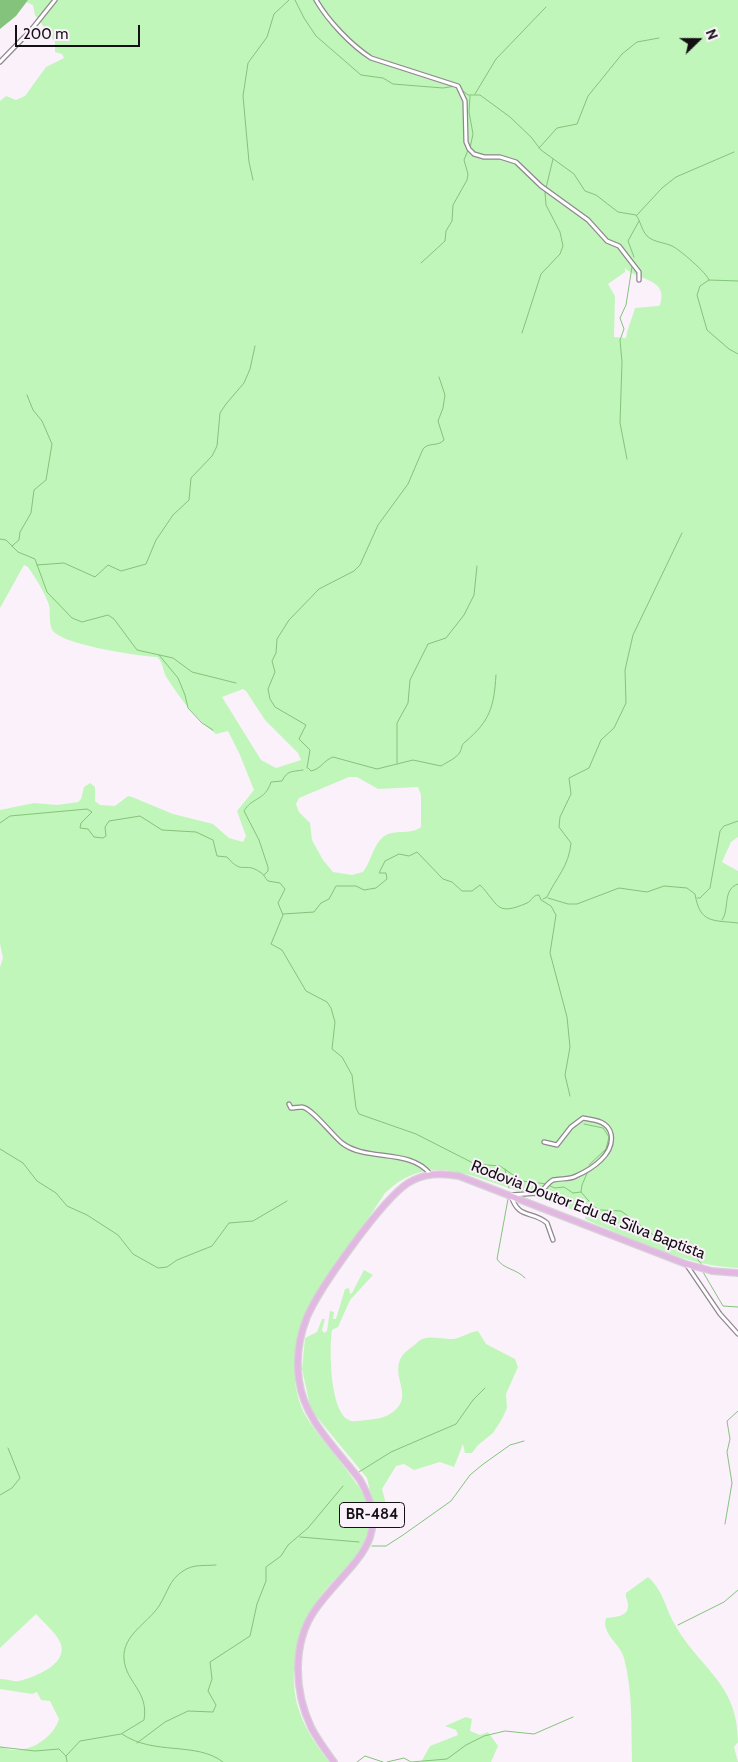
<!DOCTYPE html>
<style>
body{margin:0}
#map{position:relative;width:738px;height:1762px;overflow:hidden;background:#fbf1fb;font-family:Cabin,sans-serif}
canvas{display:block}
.north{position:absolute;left:673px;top:15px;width:50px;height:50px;-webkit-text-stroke:4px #fbf1fb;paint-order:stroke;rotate:68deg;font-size:14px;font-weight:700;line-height:20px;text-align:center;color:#141014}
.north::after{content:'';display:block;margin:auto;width:18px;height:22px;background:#141014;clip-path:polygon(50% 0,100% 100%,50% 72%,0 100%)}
.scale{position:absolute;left:15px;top:25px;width:125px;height:22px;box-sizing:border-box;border:2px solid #141014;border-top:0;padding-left:6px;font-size:15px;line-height:18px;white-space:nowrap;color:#141014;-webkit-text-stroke:4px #fbf1fb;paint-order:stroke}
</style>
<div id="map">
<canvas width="738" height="1762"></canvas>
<div class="north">N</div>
<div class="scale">200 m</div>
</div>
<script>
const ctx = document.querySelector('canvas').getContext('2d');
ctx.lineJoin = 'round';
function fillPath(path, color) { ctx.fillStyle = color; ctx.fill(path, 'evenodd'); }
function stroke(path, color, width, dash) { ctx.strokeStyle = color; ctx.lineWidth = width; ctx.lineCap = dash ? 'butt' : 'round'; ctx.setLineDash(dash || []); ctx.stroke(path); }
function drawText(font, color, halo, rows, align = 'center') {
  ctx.font = font + ' Cabin,sans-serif'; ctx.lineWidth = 4; ctx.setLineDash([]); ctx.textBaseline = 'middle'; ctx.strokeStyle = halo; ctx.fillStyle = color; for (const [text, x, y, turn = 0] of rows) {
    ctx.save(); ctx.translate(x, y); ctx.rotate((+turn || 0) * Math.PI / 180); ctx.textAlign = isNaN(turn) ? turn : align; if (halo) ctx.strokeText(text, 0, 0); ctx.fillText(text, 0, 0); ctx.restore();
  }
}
const green = new Path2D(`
 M28 0H738V837L731 842 722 862 738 871V1268C687 1266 638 1241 591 1222L585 1219V1215L568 1208C546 1200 524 1193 503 1186 460 1171 423 1156 385 1193L307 1312C293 1343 288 1386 307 1418 319 1437 335 1454 348 1472 358 1486 369 1498 369 1516 371 1550 341 1570 322 1594 297 1625 286 1676 300 1713 306 1731 318 1747 329 1762H0V1746C22 1758 52 1741 59 1719L50 1701 41 1700 37 1692 32 1694 0 1689V1679C6 1679 14 1682 19 1681 35 1677 72 1663 59 1640 54 1631 43 1622 36 1614L0 1648V967L3 958 0 944V810L34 803 57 805 78 802 81 799 84 787 90 783 95 787V801L100 805 115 806 128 796 132 797 173 814 213 824 229 838 243 842 246 836 237 811 254 790 240 755 228 731 216 734C195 718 181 700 167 678 162 671 164 663 157 657 138 656 64 645 53 631 48 623 51 613 49 605 44 591 36 579 28 567L24 565 0 608V101L6 96 16 100 25 96 46 67 64 58 62 54 55 52V42L35 15 33 5 26 2ZM625 268C638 281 669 278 660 305L658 306 635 308C632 319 628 326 626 338L614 337 615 296 608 284 625 272ZM243 689 246 691 265 720 298 753 301 760 276 768 261 760 222 697ZM349 777H357L378 789 418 787 421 795V827C409 836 395 828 383 837 373 845 371 862 363 872L352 875 333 872 323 860 312 840 310 823 299 812 296 804 299 798Z
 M364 1270 373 1275 350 1300 338 1327 332 1330C329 1349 330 1412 349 1420 354 1423 361 1420 367 1420 376 1419 385 1418 393 1412 415 1395 389 1376 402 1356 405 1351 414 1346 419 1341 428 1334 443 1340 453 1339 461 1338 469 1332 478 1331L486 1344 515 1359 518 1367 506 1394 507 1408 502 1419 493 1433 478 1445 472 1453H465L463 1444 454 1467 440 1462 414 1470 404 1464 396 1466 382 1489 386 1504 376 1515 367 1478 311 1410 302 1369 305 1338 317 1332 322 1319H325L322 1330 324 1333 327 1331 330 1311 334 1312 333 1319H336L345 1289 349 1288 350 1294 352 1293Z
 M648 1577C663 1590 665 1607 674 1623 699 1669 738 1682 738 1742L734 1747 738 1762H632C631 1727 633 1692 624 1658 620 1643 601 1634 606 1618 614 1617 629 1617 628 1605 628 1600 625 1598 626 1593Z
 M466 1717 472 1719 470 1731 480 1735 488 1732 498 1746 491 1762H421L430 1746 458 1735 456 1730 445 1726Z`);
const water = new Path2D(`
 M0 0H28L16 16 0 29Z`);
const stream = new Path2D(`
 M295 0 304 18 316 36 361 75 383 78 393 84 443 88 456 86
 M462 90 468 95H480L510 117 531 137 541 150 574 174 585 191 596 195 618 212 636 215C641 222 641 229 647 236 655 243 664 242 672 246 679 249 708 274 709 280
 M475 94 496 59 546 7
 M470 96 469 112 473 134 470 148
 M539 148 557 128 577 124 588 96 622 54 637 42 659 38
 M253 180 249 162 243 96 248 63 267 37 274 14 289 0
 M546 188 553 159
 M637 215 662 188 676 177 734 152
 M634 257 628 241 639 221
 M421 263 445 241 446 231 452 221 453 205 467 180 468 174 464 160 468 150
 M738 281 709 280 700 286 697 295 707 330 729 349 738 354
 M522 333 541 274 560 254 563 246 560 232 546 205 545 192
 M627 459 620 423 622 362 620 340 624 329 620 318 626 305 632 267
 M0 539 6 540 18 552 35 559 47 592 72 618 82 622 108 615 114 619 137 650 173 658 192 672 236 683
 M12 546 19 540 20 532 31 513 34 490 46 480 52 444 42 421 33 410 27 395
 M37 565 64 563 95 577 108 565 121 571 146 564 156 540 173 515 189 500 191 478 212 456 217 446 220 413 226 404 244 383 250 369 255 346
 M159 655 178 678 185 695 188 708 202 723 213 730
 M397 763V723L408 703 410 680 428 644 446 638 464 615 474 595 477 566
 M307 768 310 750 299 739 306 725 275 707 270 699 268 689 275 672 272 661 276 653 277 639 289 620 319 589 354 571 360 565 378 525 408 484 423 449C428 442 438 447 444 440L438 421 443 408 445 395 439 377
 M308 768 311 771C321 769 324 760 333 757L377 769 413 760 441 766C447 762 457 758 460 752 462 749 461 745 465 742 490 721 494 707 496 675
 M0 823 10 816 87 809 92 812 81 823 80 828 88 829 94 837 103 838 106 836 105 827 109 821 140 816 162 830 196 832 213 840 217 856 227 857C243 876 244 861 260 872 264 874 265 878 268 881L280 883 285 889 278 903 283 915 271 944 282 950 306 991 327 1002 331 1008 335 1022 332 1049 342 1057 352 1075 356 1108 359 1114 416 1134 475 1164 500 1166 522 1181 547 1184
 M264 875 268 871V867L259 840 244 811C252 797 265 801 271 782L282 781C288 770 291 772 303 770
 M548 898 568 904H577L619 888 647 892 664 886 687 888 695 894C700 924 713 920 738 923
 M697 898H700L710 888 720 831 724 826 738 821
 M543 899 547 897C556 878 569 866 571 843L559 827 560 817 571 794 569 778 589 768 601 740 614 728 626 703 625 670 633 635 682 533
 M283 914 314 912 321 903 329 899 336 886H356L364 890 376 888 387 879 386 873H379L385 861 399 854 409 856 417 852 443 879 452 882 462 891H472L480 885C499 904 495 917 527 903 532 901 532 895 539 895L541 900 551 906 556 915 550 953 567 1017 570 1047 565 1075 570 1096
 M722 920C730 909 722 889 738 884
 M584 1124 603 1128 609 1137 606 1149 589 1165
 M0 1149 23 1163 37 1181 56 1193 67 1206 87 1215 118 1235 133 1254 158 1268 167 1267 177 1260 212 1246 229 1223 253 1221 287 1201
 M505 1169 509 1188
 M588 1171 582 1185 581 1192 594 1207 601 1210 621 1211 667 1245 694 1255 703 1266
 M550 1186 555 1188 564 1187 573 1193 581 1192
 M508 1199 497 1259C503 1269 517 1269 525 1278
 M703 1272 723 1306 738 1307
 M359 1472 391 1452 456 1424 473 1400 485 1388
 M0 1495 12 1488 20 1478 8 1448
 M725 1524 732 1483 727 1452 730 1439 727 1421 738 1411
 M300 1537 359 1542
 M372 1546H386L403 1535 451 1501 470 1475 482 1465 510 1445 524 1441
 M678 1625 724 1602 738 1590
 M122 1734C154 1756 196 1741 223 1762
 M137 1743 165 1722 188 1711 213 1712 216 1705 208 1691 212 1679 210 1662 250 1636 257 1604 266 1581V1567L281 1556 288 1545 308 1528 343 1486
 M0 1747 35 1751 59 1749 66 1756 67 1762
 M66 1756 80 1741 121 1734 144 1720C149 1691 126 1683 124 1659 122 1635 148 1623 159 1606 168 1592 169 1580 183 1571 193 1564 204 1566 216 1565
 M357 1762 365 1756 383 1762
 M387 1762 404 1758 411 1762 447 1759 466 1745 484 1736 505 1731 534 1734 573 1717`);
const minor = new Path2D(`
 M316 0C328 21 351 45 371 58L458 86 465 101 466 142 469 149 474 154 484 157H500L516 162 541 186 588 220 607 241 619 246 639 272V280
 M0 62 31 30 55 0
 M289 1104 291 1108C294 1108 299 1107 302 1107 312 1108 332 1135 342 1143 366 1162 410 1148 430 1174
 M544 1142 557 1145 571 1127 583 1118C595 1120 608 1121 611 1134 615 1154 592 1169 576 1176 569 1180 560 1178 553 1180 548 1182 544 1190 539 1193L511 1195C518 1220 532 1210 547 1223L553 1240
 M686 1264 720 1314 738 1334`);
const primary = new Path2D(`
 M334 1762C326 1751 317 1739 311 1727 294 1691 292 1643 315 1610 346 1565 397 1542 360 1480 337 1449 304 1420 299 1380 296 1359 299 1337 307 1317 320 1287 382 1200 408 1183 424 1173 441 1173 459 1176L686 1264 712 1271 738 1273`);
const shields = [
 [372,1515,65]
];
const shieldNames = [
 ["BR-484",372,1515]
];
const streetNames = [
 ["Rodovia Doutor Edu da Silva Baptista",588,1210,21]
];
fillPath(green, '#c1f6ba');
fillPath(water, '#84c37c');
stroke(stream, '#84c37c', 1);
stroke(minor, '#908790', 5.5);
stroke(primary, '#d5d4d5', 8);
stroke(minor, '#fff', 3);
stroke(primary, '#e2b8e3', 5.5);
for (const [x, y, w] of shields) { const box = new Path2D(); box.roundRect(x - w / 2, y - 12.5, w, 25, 4); ctx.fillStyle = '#fbf1fb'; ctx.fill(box); stroke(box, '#141014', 1); }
drawText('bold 15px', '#141014', null, shieldNames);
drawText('16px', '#141014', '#fbf1fb', streetNames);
</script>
